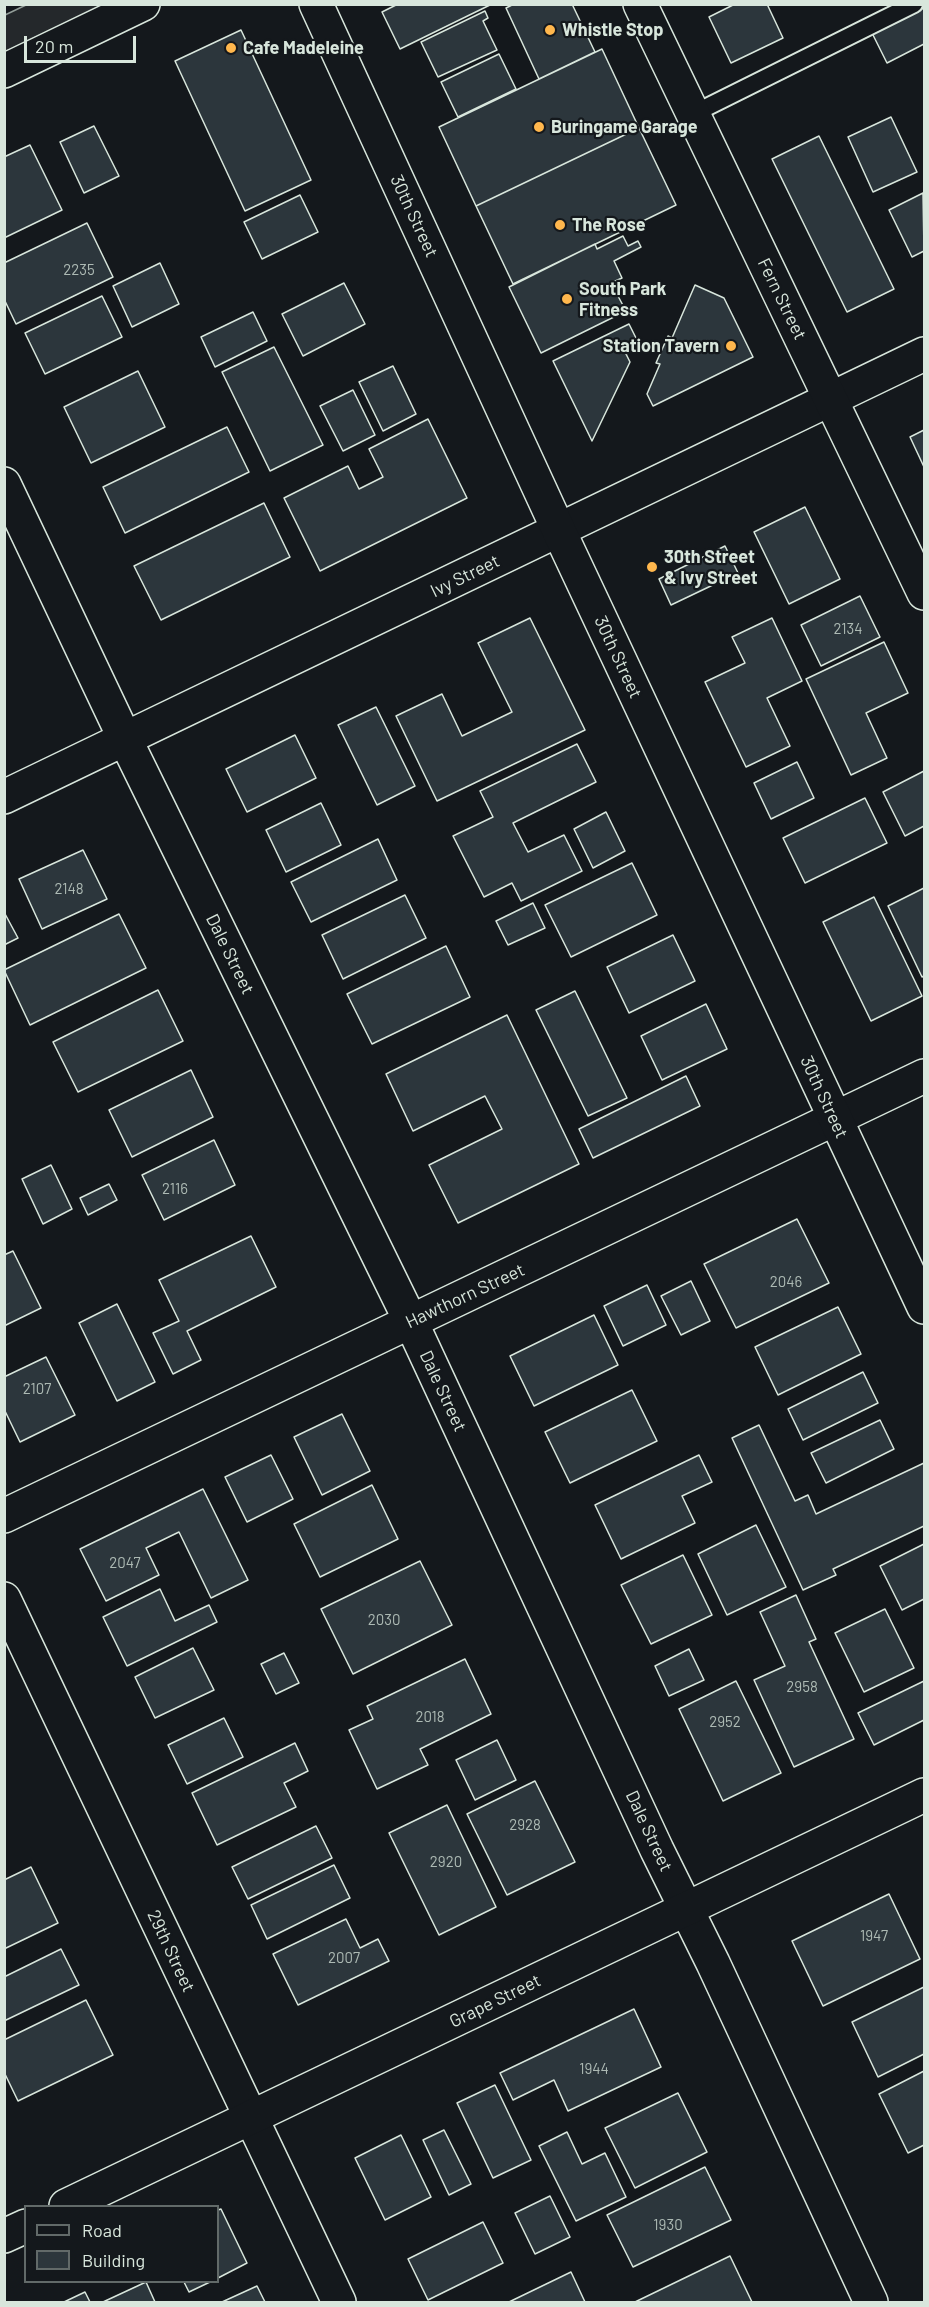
<!DOCTYPE html>
<style>
body{margin:0}
#map{position:relative;width:929px;height:2307px;overflow:hidden;background:#14181c;font-family:Barlow,sans-serif}
canvas{display:block}
.frame{position:absolute;inset:0;border:6px solid #d8e6dc;pointer-events:none}
.legend{position:absolute;left:24px;top:2205px;width:195px;height:78px;box-sizing:border-box;background:#14181c;border:2px solid #626a69;margin:0;padding:8px 10px;list-style:none;font-size:18px;color:#d8e6dc}
.legend li{display:flex;align-items:center;gap:12px;height:30px}
.legend b{width:30px;border:2px solid #626a69}
.scale{position:absolute;left:24px;top:36px;width:112px;height:27px;box-sizing:border-box;border:3px solid #d8e6dc;border-top:0;padding-left:8px;font-size:18px;line-height:21px;white-space:nowrap;color:#d8e6dc;-webkit-text-stroke:4px #14181c;paint-order:stroke}
</style>
<div id="map">
<canvas width="929" height="2307"></canvas>
<div class="frame"></div>
<ul class="legend">
<li><b style="height:8px;background:#14181c"></b>Road</li>
<li><b style="height:16px;background:#2c363c"></b>Building</li>
</ul>
<div class="scale">20 m</div>
</div>
<script>
const ctx = document.querySelector('canvas').getContext('2d');
ctx.lineJoin = 'round';
function fillPath(path, color) { ctx.fillStyle = color; ctx.fill(path, 'evenodd'); }
function stroke(path, color, width, dash) { ctx.strokeStyle = color; ctx.lineWidth = width; ctx.lineCap = dash ? 'butt' : 'round'; ctx.setLineDash(dash || []); ctx.stroke(path); }
function drawText(font, color, halo, rows, align = 'center') {
  ctx.font = font + ' Barlow,sans-serif'; ctx.lineWidth = 4.5; ctx.setLineDash([]); ctx.textBaseline = 'middle'; ctx.strokeStyle = halo; ctx.fillStyle = color; for (const [text, x, y, turn = 0] of rows) {
    ctx.save(); ctx.translate(x, y); ctx.rotate((+turn || 0) * Math.PI / 180); ctx.textAlign = isNaN(turn) ? turn : align; if (halo) ctx.strokeText(text, 0, 0); ctx.fillText(text, 0, 0); ctx.restore();
  }
}
const parking = new Path2D(`
 M26 5V4L103 5 5 52V15Z`);
const building = new Path2D(`
 M398 4H492L400 49 382 12Z
 M514 4H572L595 52 539 79 506 8Z
 M735 4H767L783 38 731 63 709 17Z
 M924 8V44L887 63 872 33Z
 M485 11 488 18 483 21 497 50 438 77 421 42Z
 M241 30 311 180 245 211 175 61Z
 M602 49 639 128 476 206 439 127Z
 M499 54 516 89 458 117 441 82Z
 M891 117 917 172 873 192 848 137Z
 M94 126 119 176 84 193 60 142Z
 M639 128 676 205 513 284 476 206Z
 M819 136 894 289 847 312 772 159Z
 M30 145 62 210 4 238V157Z
 M923 193 924 251 912 257 889 210Z
 M300 195 318 232 262 259 244 222Z
 M87 223 113 277 16 324 4 299V263Z
 M623 236 628 246 638 241 641 247 614 261 622 278 611 283 626 311 541 353 509 287 595 244 597 249Z
 M160 263 179 304 132 327 113 286Z
 M344 283 365 324 303 356 282 314Z
 M695 285 724 298 753 357 653 406 647 394 660 364 656 363 668 336 672 338Z
 M102 296 122 337 45 374 25 333Z
 M253 312 267 341 215 367 201 337Z
 M629 324 637 340 629 344 632 351 626 354 630 362 592 441 553 361Z
 M274 347 323 445 270 471 222 372Z
 M393 366 416 414 383 431 359 382Z
 M138 371 165 427 91 463 64 407Z
 M353 390 375 435 343 451 320 406Z
 M428 419 467 498 320 571 284 498 348 466 359 489 383 477 369 449Z
 M227 427 249 472 125 533 103 487Z
 M924 430V467L910 437Z
 M264 503 290 557 161 620 134 566Z
 M805 507 840 579 789 604 754 532Z
 M725 546 738 573 671 605 659 579Z
 M860 596 880 637 821 666 801 625Z
 M530 618 585 730 437 801 396 716 442 694 462 736 512 712 478 643Z
 M772 618 802 681 767 698 790 746 746 767 705 682 745 663 732 637Z
 M884 642 908 693 866 713 887 758 851 775 806 679Z
 M376 707 415 786 377 805 338 725Z
 M295 735 316 778 247 812 226 769Z
 M577 744 596 782 513 823 528 852 564 835 582 871 521 901 512 883 484 897 453 836 493 817 480 791Z
 M797 762 814 798 771 819 754 783Z
 M924 771V826L905 836 883 792Z
 M865 798 887 843 805 883 783 838Z
 M321 803 341 845 286 872 266 830Z
 M606 812 625 851 593 868 574 829Z
 M378 839 397 880 311 922 291 882Z
 M83 850 107 899 42 929 19 879Z
 M632 863 657 915 571 957 545 905Z
 M924 888V976L922 977 888 906Z
 M405 895 426 938 343 979 322 935Z
 M874 897 922 996 871 1021 823 922Z
 M533 903 545 928 508 945 496 921Z
 M4 912 18 938 4 945Z
 M119 914 146 968 30 1025 4 970Z
 M673 935 695 981 629 1013 607 967Z
 M446 946 470 997 372 1044 347 994Z
 M158 990 183 1041 78 1092 53 1042Z
 M575 991 627 1098 588 1116 536 1010Z
 M706 1004 727 1049 662 1080 641 1036Z
 M507 1015 579 1164 458 1223 429 1165 502 1129 485 1096 413 1131 386 1074Z
 M191 1070 213 1117 132 1157 109 1110Z
 M686 1076 700 1106 593 1158 579 1129Z
 M214 1140 235 1185 164 1220 142 1175Z
 M51 1165 72 1209 43 1224 22 1179Z
 M109 1184 117 1200 88 1215 80 1198Z
 M797 1219 829 1283 736 1328 704 1264Z
 M251 1236 276 1287 187 1331 201 1360 173 1374 153 1333 179 1321 159 1280Z
 M13 1251 41 1308 4 1326V1255Z
 M691 1281 710 1321 681 1335 661 1296Z
 M647 1285 666 1325 623 1346 604 1306Z
 M117 1304 155 1382 117 1401 79 1323Z
 M838 1307 861 1354 778 1395 755 1347Z
 M594 1315 618 1365 534 1406 510 1356Z
 M46 1357 75 1415 20 1442 4 1409V1377Z
 M863 1372 878 1403 803 1440 788 1409Z
 M632 1390 657 1441 570 1483 545 1432Z
 M342 1414 370 1471 322 1495 294 1437Z
 M880 1420 894 1449 826 1483 811 1453Z
 M759 1425 795 1501 808 1495 816 1514 924 1463V1526L833 1569 836 1575 803 1590 732 1438Z
 M271 1455 293 1499 247 1522 225 1477Z
 M699 1455 712 1482 682 1496 695 1523 621 1559 595 1505Z
 M372 1485 398 1539 320 1577 294 1524Z
 M203 1489 248 1580 211 1598 179 1532 146 1548 159 1575 106 1601 80 1549Z
 M756 1525 786 1587 727 1615 698 1554Z
 M924 1544V1599L902 1610 880 1566Z
 M683 1555 712 1615 651 1644 621 1585Z
 M420 1561 452 1625 353 1674 321 1609Z
 M160 1589 175 1621 209 1605 217 1622 127 1666 103 1617Z
 M796 1595 816 1639 809 1642 854 1739 794 1767 754 1680 785 1666 760 1612Z
 M885 1609 914 1668 864 1692 835 1633Z
 M193 1648 214 1690 155 1718 135 1677Z
 M689 1649 704 1680 669 1696 655 1666Z
 M284 1653 299 1683 276 1694 261 1664Z
 M465 1659 491 1714 420 1749 428 1765 377 1789 349 1730 373 1719 367 1706Z
 M736 1681 781 1773 723 1801 679 1709Z
 M924 1681V1720L874 1745 858 1713Z
 M224 1718 243 1757 187 1784 168 1745Z
 M497 1740 516 1780 475 1800 456 1760Z
 M295 1743 308 1771 284 1783 296 1807 217 1845 192 1793Z
 M535 1781 575 1862 507 1895 467 1814Z
 M447 1805 496 1907 439 1935 389 1833Z
 M316 1826 332 1858 248 1899 232 1867Z
 M334 1865 350 1898 267 1939 251 1905Z
 M31 1867 58 1923 4 1949V1880Z
 M889 1894 920 1959 823 2006 792 1941Z
 M346 1919 360 1948 378 1939 389 1961 298 2005 273 1954Z
 M61 1949 79 1985 4 2021V1977Z
 M924 1987V2054L878 2077 852 2022Z
 M86 2000 113 2055 18 2101 4 2072V2040Z
 M634 2009 661 2067 568 2111 554 2080 513 2100 500 2073Z
 M924 2071V2145L908 2153 879 2094Z
 M495 2085 531 2160 493 2178 457 2103Z
 M678 2093 707 2152 635 2188 605 2128Z
 M444 2130 471 2184 449 2195 423 2140Z
 M567 2132 582 2164 605 2153 626 2197 576 2221 539 2146Z
 M401 2135 431 2197 385 2220 355 2158Z
 M705 2167 731 2220 633 2267 607 2215Z
 M550 2196 570 2237 535 2254 515 2213Z
 M221 2209 247 2263 218 2278V2210Z
 M483 2222 503 2263 428 2300 408 2259Z
 M730 2256 752 2302H635Z
 M571 2272 585 2302H509Z
 M146 2282 155 2302H103Z
 M184 2282H210L189 2292Z
 M257 2286 265 2302H222Z
 M85 2292 90 2302H64Z`);
const lane = new Path2D(`
 M693 114 914 4`);
const street = new Path2D(`
 M4 71 143 4
 M4 484 125 739 411 1322 657 1850 713 1963 871 2302
 M4 797 924 354
 M4 1516 924 1076
 M4 1599 339 2302`);
const secondary = new Path2D(`
 M316 4 559 531 924 1307
 M640 4 924 593
 M66 2206 924 1795
 M4 2236 26 2226`);
const markers = [
 [550,30,6,"#ffb74d"],
 [231,48,6,"#ffb74d"],
 [539,127,6,"#ffb74d"],
 [560,225,6,"#ffb74d"],
 [567,299,6,"#ffb74d"],
 [731,346,6,"#ffb74d"],
 [652,567,6,"#ffb74d"]
];
const numberNames = [
 ["2235",79,270],
 ["2134",848,629],
 ["2148",69,889],
 ["2116",175,1189],
 ["2046",786,1282],
 ["2107",37,1389],
 ["2047",125,1563],
 ["2030",384,1620],
 ["2958",802,1687],
 ["2018",430,1717],
 ["2952",725,1722],
 ["2928",525,1825],
 ["2920",446,1862],
 ["1947",874,1936],
 ["2007",344,1958],
 ["1944",594,2069],
 ["1930",668,2225]
];
const poiNames = [
 ["Whistle Stop",562,30],
 ["Cafe Madeleine",243,48],
 ["Buringame Garage",551,127],
 ["The Rose",572,225],
 ["South Park",579,289],
 ["Fitness",579,310],
 ["Station Tavern",719,346,"right"],
 ["30th Street",664,557],
 ["& Ivy Street",664,578]
];
const streetNames = [
 ["30th Street",414,216,65],
 ["Fern Street",782,299,64],
 ["Ivy Street",465,576,-26],
 ["30th Street",618,657,65],
 ["Dale Street",230,954,64],
 ["30th Street",824,1097,65],
 ["Hawthorn Street",465,1296,-25],
 ["Dale Street",443,1391,65],
 ["Dale Street",649,1831,65],
 ["29th Street",171,1951,65],
 ["Grape Street",495,2001,-26]
];
fillPath(parking, '#24282b');
stroke(parking, '#939e99', 1.5);
fillPath(building, '#2c363c');
stroke(building, '#d8e6dc', 1.5);
stroke(lane, '#d8e6dc', 20);
stroke(street, '#d8e6dc', 36);
stroke(secondary, '#d8e6dc', 36);
stroke(lane, '#14181c', 16);
stroke(street, '#14181c', 33);
stroke(secondary, '#14181c', 33);
for (const [x, y, r, color] of markers) { const dot = new Path2D(); dot.arc(x, y, r, 0, 2 * Math.PI); ctx.fillStyle = color; ctx.fill(dot); stroke(dot, '#14181c', 2); }
drawText('15px', '#adbab4', null, numberNames);
drawText('bold 18px', '#d8e6dc', '#14181c', poiNames, 'left');
drawText('18px', '#d8e6dc', '#14181c', streetNames);
</script>
